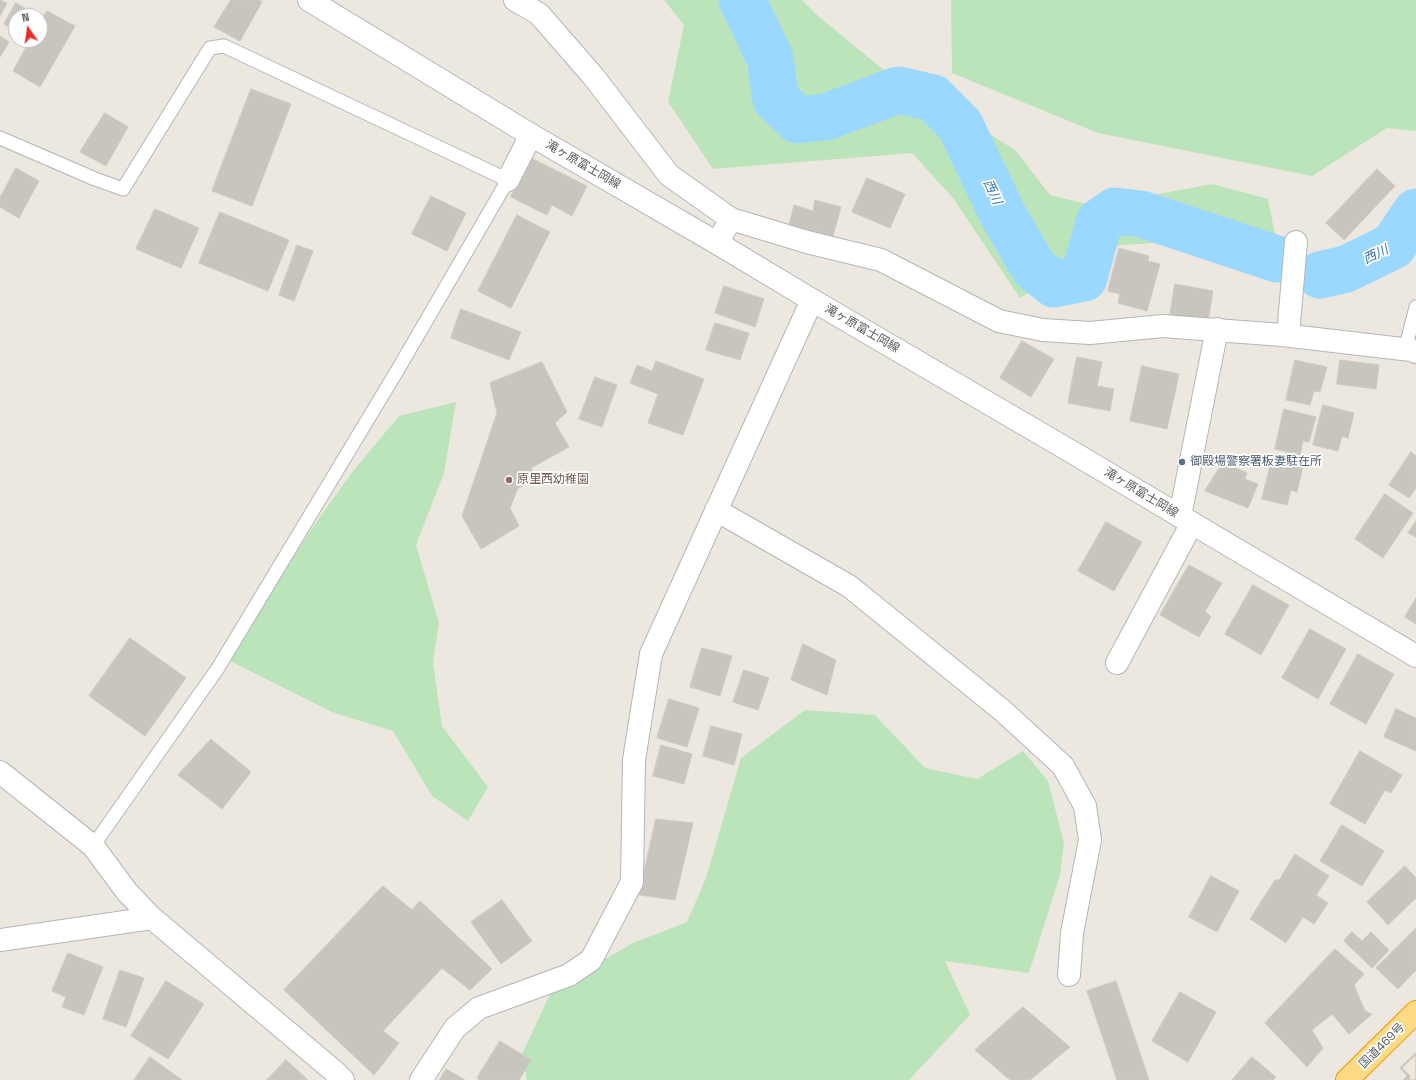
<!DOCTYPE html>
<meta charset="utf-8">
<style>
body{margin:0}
#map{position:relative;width:1416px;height:1080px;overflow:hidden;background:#ece8df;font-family:"Space Grotesk",sans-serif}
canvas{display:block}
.north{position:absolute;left:8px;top:8px;width:40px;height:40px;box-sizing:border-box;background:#fff;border:1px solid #bcbebf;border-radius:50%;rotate:347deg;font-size:11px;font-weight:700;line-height:16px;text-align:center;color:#585c60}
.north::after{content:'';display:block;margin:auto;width:14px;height:18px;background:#ea2e27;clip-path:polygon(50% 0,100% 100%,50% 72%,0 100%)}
</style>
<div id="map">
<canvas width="1416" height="1080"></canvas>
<div class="north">N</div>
</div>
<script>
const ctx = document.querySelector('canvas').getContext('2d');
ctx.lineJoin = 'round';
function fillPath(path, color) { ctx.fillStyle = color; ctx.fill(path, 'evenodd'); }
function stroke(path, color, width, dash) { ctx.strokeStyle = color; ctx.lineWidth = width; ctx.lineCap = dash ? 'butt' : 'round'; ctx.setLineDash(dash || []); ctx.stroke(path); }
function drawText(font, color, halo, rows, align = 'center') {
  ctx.font = font + ' "Space Grotesk","Noto Sans JP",sans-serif'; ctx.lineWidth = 3.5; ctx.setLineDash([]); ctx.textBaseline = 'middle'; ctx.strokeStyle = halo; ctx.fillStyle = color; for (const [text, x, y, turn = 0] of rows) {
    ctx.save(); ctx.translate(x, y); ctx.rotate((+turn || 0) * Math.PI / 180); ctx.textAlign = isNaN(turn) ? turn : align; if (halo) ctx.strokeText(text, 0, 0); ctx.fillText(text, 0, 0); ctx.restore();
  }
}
const green = new Path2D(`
 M664 0H802L818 16 880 67 940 102 1015 150 1050 195 1095 206 1212 184 1268 199 1275 235 1107 246 1020 298 953 198 912 153 713 169 668 102 684 25Z
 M951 0H1416V131L1387 128 1312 176 1098 133 952 73Z
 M456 402 444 473 416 545 439 623 433 662 442 726 488 787 468 821 432 796 393 731 332 712 222 657 277 582 315 524 353 471 399 416Z
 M805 710 875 715 925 768 977 779 1023 751 1048 781 1064 843 1060 875 1029 973 945 961 970 1015 909 1080H527L522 1054 552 990 633 943 687 922 706 878 741 758Z`);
const river = new Path2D(`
 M742 0 770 58 776 99 798 120 826 117 898 90 933 98 960 125 1002 213 1034 268 1054 284 1084 278 1099 222 1115 211 1141 214 1277 259
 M1320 275 1346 269 1393 246 1416 212`);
const building = new Path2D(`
 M0 0 7 3 0 16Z
 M231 0H259L262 2 240 41 214 27Z
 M16 3 32 12 30 16H16V31L4 24Z
 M47 11 75 26 40 87 13 71 30 40H40V23Z
 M0 36 9 42 0 57Z
 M251 89 291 104 252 206 212 191Z
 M105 113 128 127 106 166 80 152Z
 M531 158 587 186 572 216 552 205 547 215 511 197Z
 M16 168 39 181 19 218 0 207V198Z
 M1377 169 1395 186 1344 240 1326 223Z
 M867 178 905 194 890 228 852 212Z
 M431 196 466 213 447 251 412 234Z
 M815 200 841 207 833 236 789 225 794 205 813 211Z
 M155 209 199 228 181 268 136 249Z
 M220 212 289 240 268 291 199 263Z
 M517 215 550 232 511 308 478 291Z
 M297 245 313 251 294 301 279 295Z
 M1119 248 1149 256 1148 261 1160 264 1147 311 1118 303 1120 294 1108 291Z
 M1175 284 1213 291 1208 321 1170 315Z
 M724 286 764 299 755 327 715 313Z
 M461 309 521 332 509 360 451 338Z
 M715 323 749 333 740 360 706 350Z
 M1022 341 1054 359 1031 397 1000 378Z
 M1077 357 1102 362 1097 386 1114 389 1110 411 1068 403Z
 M1295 360 1327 367 1320 392 1314 391 1310 405 1286 400Z
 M1340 360 1379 365 1376 389 1337 384Z
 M656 361 704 379 683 435 648 423 658 394 630 383 637 365 652 371Z
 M542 362 567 412 555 423 569 447 531 468 536 480 518 488 510 508 519 526 481 549 462 516 497 413 490 383Z
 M1142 366 1179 374 1167 429 1130 421Z
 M595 377 617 385 602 427 579 419Z
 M1323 405 1354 413 1348 438 1342 436 1338 451 1313 445Z
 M1284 409 1316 417 1309 442 1303 441 1300 455 1275 449Z
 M1411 452 1416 456V488L1409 498 1389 485Z
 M1272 459 1303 467 1297 492 1291 490 1287 505 1262 499Z
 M1223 462 1247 473 1245 479 1258 484 1248 508 1205 491Z
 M1385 494 1413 513 1383 558 1355 539Z
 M1416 521V537L1408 533Z
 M1106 522 1142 542 1114 591 1078 571Z
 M1189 565 1222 583 1205 611 1211 617 1199 637 1160 615Z
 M1253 585 1289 605 1261 655 1225 634Z
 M1416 598V624L1405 617Z
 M1310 629 1346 649 1318 699 1282 678Z
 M130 638 186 678 145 736 89 696Z
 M803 644 836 660 827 695 791 680Z
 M702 648 732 656 720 696 690 687Z
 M1358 654 1394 674 1366 724 1330 704Z
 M744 670 769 678 758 710 733 702Z
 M669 699 699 708 687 747 657 738Z
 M1396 709 1416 718V751L1384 737Z
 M711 726 742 734 734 765 703 756Z
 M211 739 251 772 222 809 178 775Z
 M661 745 692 754 684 784 653 776Z
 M1360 751 1402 775 1391 793 1385 790 1365 824 1330 804Z
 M656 819 693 823 675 900 639 895Z
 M1342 825 1384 851 1362 886 1320 861Z
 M1295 854 1329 876 1316 895 1328 903 1314 924 1303 917 1286 943 1250 919 1275 880H1279Z
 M1405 866 1416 878V898L1388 925 1367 902Z
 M1211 876 1239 891 1217 932 1189 917Z
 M383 886 412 910 420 901 492 969 470 990 442 968 383 1031 399 1043 374 1075 284 990Z
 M502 900 532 941 501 964 471 922Z
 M1416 928V970L1398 989 1376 968Z
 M1352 932 1362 941 1371 932 1389 950 1372 968 1344 941Z
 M1335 949 1364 974 1354 985 1365 1011 1372 1014 1349 1034 1332 1014 1312 1030 1323 1048 1307 1067 1265 1023Z
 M68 953 103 967 84 1015 62 1007 66 997 52 991Z
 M120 970 144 978 126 1027 103 1019Z
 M166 981 204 1004 168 1059 131 1036Z
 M1116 981 1149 1080H1117L1087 991Z
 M1180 992 1216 1012 1188 1062 1152 1041Z
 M1023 1007 1070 1047 1030 1080H1010L975 1050Z
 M500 1041 531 1060 519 1080H480L477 1078Z
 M1416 1053V1080H1403L1407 1076 1400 1068Z
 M1416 1055V1080H1409L1410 1076 1402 1068Z
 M150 1057 182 1080H134Z
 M1252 1057 1276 1077 1273 1080H1232Z
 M286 1060 308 1080H267Z
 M446 1069 465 1080H440Z`);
const lane = new Path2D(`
 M0 138 95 179 123 189 210 48 224 46 508 180 397 371 218 668 93 846
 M1405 350 1416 307`);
const street = new Path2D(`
 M515 0 539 14 593 76 669 175 731 219
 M508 180 531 135
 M717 243 731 219 807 242 881 260 999 321 1043 330 1090 333 1163 326 1282 335 1411 350 1416 352
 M1288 335 1296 242
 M716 510 849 586 1003 711 1063 766 1085 806 1090 840 1072 933 1069 975
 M1180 516 1217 329
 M1117 663 1192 523
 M0 772 93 846 127 892 152 918 335 1072 343 1080
 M0 940 152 918
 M421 1080 455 1028 479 1008 569 975 591 960 632 882 634 760 651 654 812 300`);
const secondary = new Path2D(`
 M309 0 531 135 717 243 812 300 1077 455 1416 656`);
const highway = new Path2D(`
 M1347 1080 1416 1012`);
const markers = [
 [1182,462,4,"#5c6f8a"],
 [509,480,4,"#8d6e63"]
];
const streetNames = [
 ["滝ヶ原富士岡線",583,165,30],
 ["滝ヶ原富士岡線",862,329,30],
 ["滝ヶ原富士岡線",1141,493,31],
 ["国道469号",1382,1046,-45]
];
const serviceNames = [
 ["御殿場警察署板妻駐在所",1190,462]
];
const educationNames = [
 ["原里西幼稚園",517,480]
];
const waterNames = [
 ["西川",992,192,65],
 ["西川",1376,255,-26]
];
fillPath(green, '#bce4ba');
stroke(river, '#9bd8ff', 47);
fillPath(building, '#c8c5be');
stroke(building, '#d0c9bd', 1);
stroke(lane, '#b2b6ba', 15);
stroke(street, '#b2b6ba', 24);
stroke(secondary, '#b3b7bc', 24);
stroke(highway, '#ea9800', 24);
stroke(lane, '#fff', 13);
stroke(street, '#fff', 22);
stroke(secondary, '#fff', 22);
stroke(highway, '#fdda84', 22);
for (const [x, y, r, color] of markers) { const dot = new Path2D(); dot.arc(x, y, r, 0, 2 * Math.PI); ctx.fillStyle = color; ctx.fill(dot); stroke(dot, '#fff', 1.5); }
drawText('12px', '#585c60', '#fff', streetNames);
drawText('12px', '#4e5e75', '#fff', serviceNames, 'left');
drawText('12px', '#785e54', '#fff', educationNames, 'left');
drawText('italic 13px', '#3a78b0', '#fff', waterNames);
</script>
